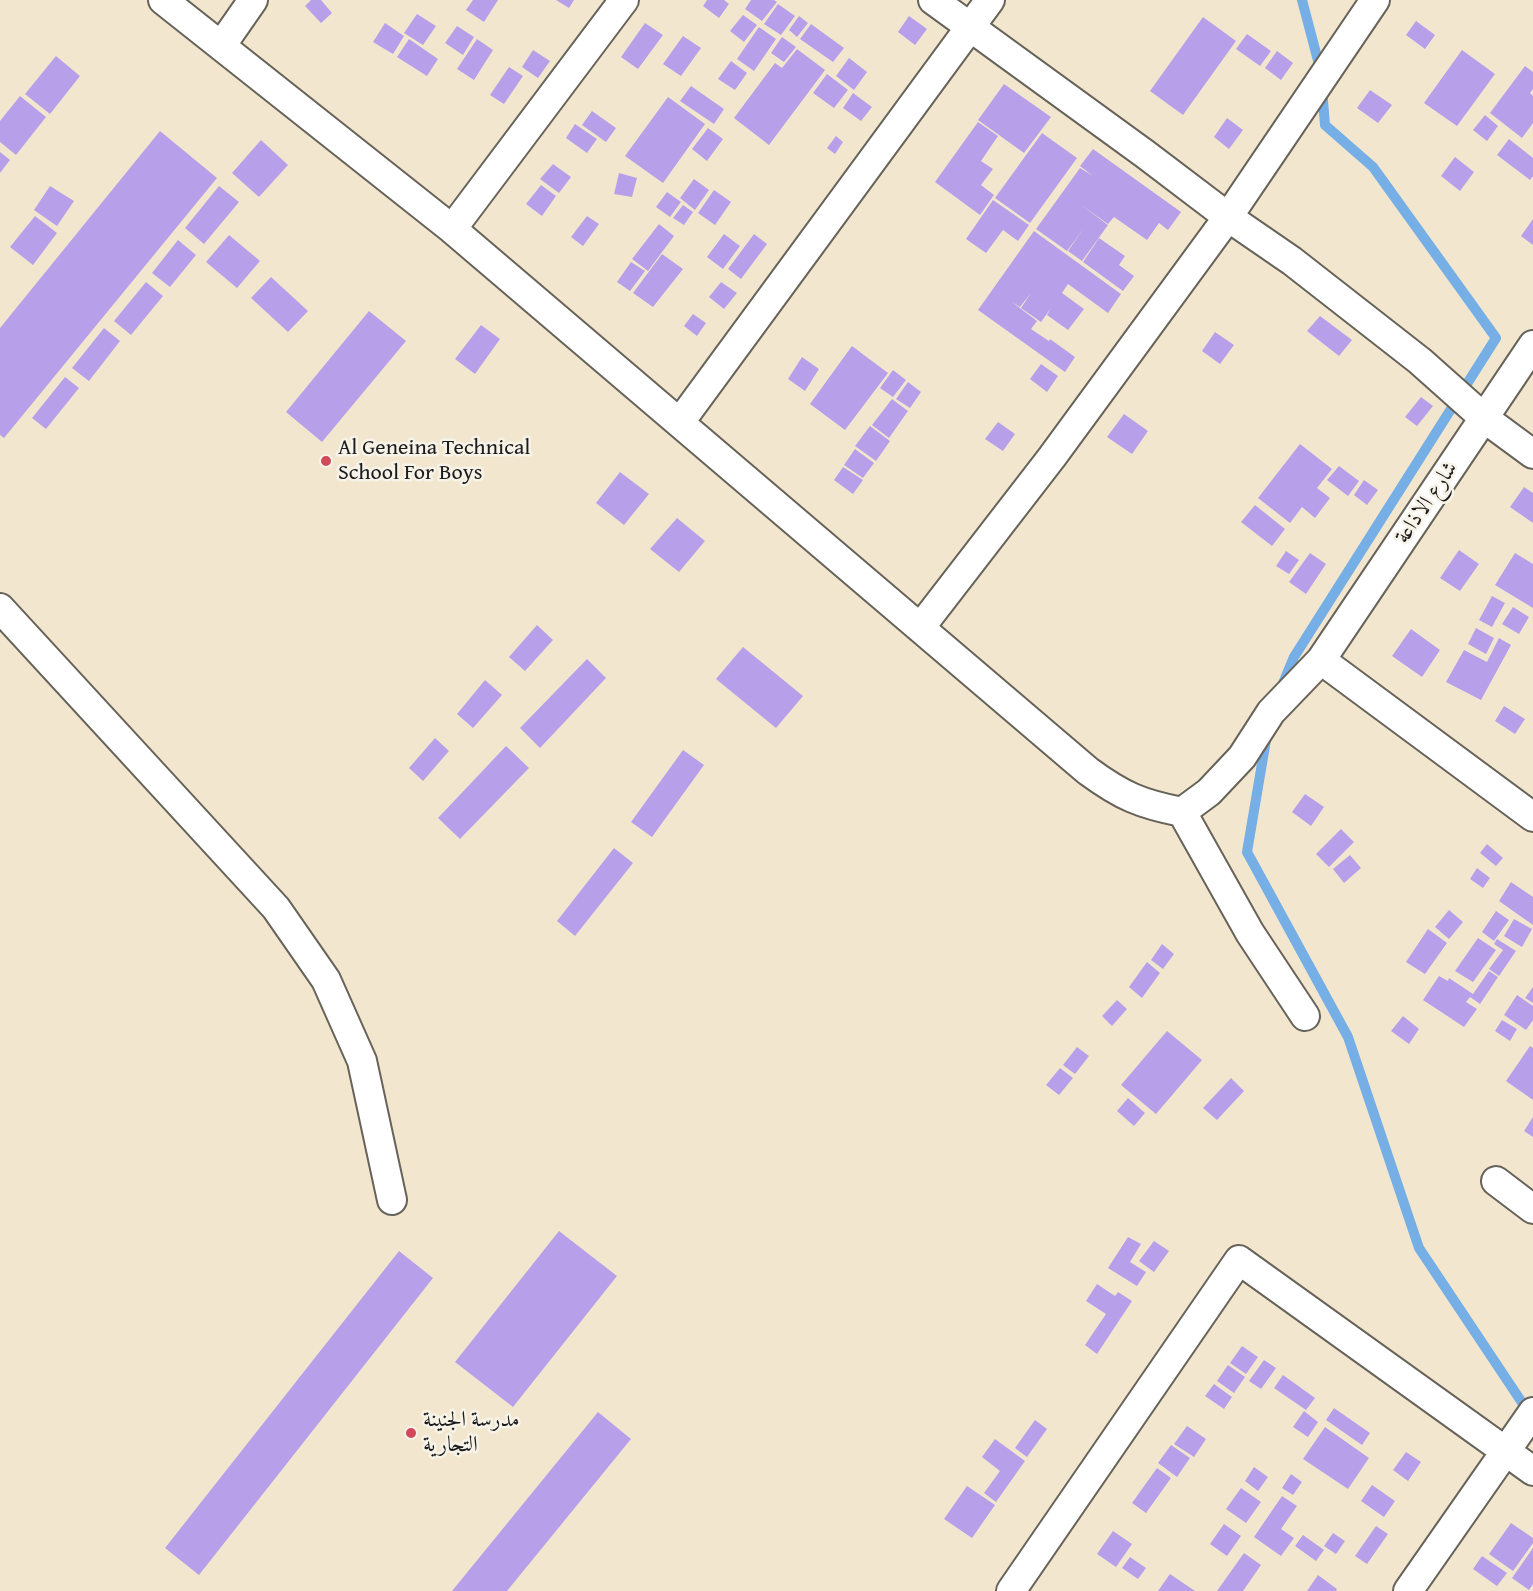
<!DOCTYPE html>
<meta charset="utf-8">
<style>
body{margin:0}
canvas{display:block;background:#f2e7ce}
</style>
<canvas width="1533" height="1591"></canvas>
<script>
const ctx = document.querySelector('canvas').getContext('2d');
ctx.lineJoin = 'round';
function stroke(path, color, width, dash) { ctx.strokeStyle = color; ctx.lineWidth = width; ctx.lineCap = dash ? 'butt' : 'round'; ctx.setLineDash(dash || []); ctx.stroke(path); }
function fillPath(path, color) { ctx.fillStyle = color; ctx.fill(path, 'evenodd'); }
function drawText(font, color, halo, rows, align = 'center') {
  ctx.font = font + ' "Gentium Book Plus",Amiri,serif'; ctx.lineWidth = 5; ctx.setLineDash([]); ctx.textBaseline = 'middle'; ctx.strokeStyle = halo; ctx.fillStyle = color; for (const [text, x, y, turn = 0] of rows) {
    ctx.save(); ctx.translate(x, y); ctx.rotate((+turn || 0) * Math.PI / 180); ctx.textAlign = isNaN(turn) ? turn : align; if (halo) ctx.strokeText(text, 0, 0); ctx.fillText(text, 0, 0); ctx.restore();
  }
}
const stream = new Path2D(`
 M1302 0 1321 72
 M1281 688 1294 657 1496 338 1373 167 1325 125 1322 88
 M1267 734 1247 852 1348 1037 1419 1248 1529 1413`);
const building = new Path2D(`
 M311 0H321L332 13 321 23 305 6Z
 M473 0H498L484 22 466 10Z
 M556 0H574L569 8Z
 M707 0H724L729 4 719 18 703 6Z
 M751 0H774L777 2 762 21 745 9Z
 M778 4 795 16 781 35 764 24Z
 M417 14 436 26 423 45 404 33Z
 M743 15 757 25 744 42 730 31Z
 M799 16 808 23 797 37 789 30Z
 M909 16 927 29 915 45 898 32Z
 M1203 17 1236 41 1183 115 1150 91Z
 M1416 21 1435 35 1425 49 1406 35Z
 M385 23 404 36 393 54 373 42Z
 M645 23 663 35 638 69 621 57Z
 M811 24 844 48 833 62 800 39Z
 M457 26 474 37 463 55 445 43Z
 M759 27 776 39 754 71 737 59Z
 M1247 34 1271 51 1260 66 1236 49Z
 M683 36 701 48 681 76 663 64Z
 M782 37 796 47 784 62 771 53Z
 M409 39 438 59 427 76 397 57Z
 M477 39 493 50 474 80 457 69Z
 M797 49 825 70 769 145 734 118 775 63 782 68Z
 M533 50 550 61 538 78 522 67Z
 M1462 50 1495 74 1457 126 1424 103Z
 M1277 51 1293 63 1281 80 1265 68Z
 M56 56 80 76 50 114 25 94Z
 M849 58 867 72 854 90 836 76Z
 M731 61 747 73 735 90 718 79Z
 M1525 66 1533 72V89L1530 93 1533 96V123L1522 138 1490 113Z
 M509 67 523 76 504 104 490 95Z
 M827 74 848 90 834 108 813 93Z
 M1004 84 1051 117 1024 153 978 120Z
 M691 86 724 109 714 124 680 101Z
 M1370 90 1392 105 1378 123 1357 108Z
 M853 93 872 107 861 121 843 108Z
 M20 96 46 117 16 155 0 142V121Z
 M668 97 705 124 663 183 625 156Z
 M592 111 616 128 606 142 582 125Z
 M1485 115 1498 126 1487 141 1473 130Z
 M1227 118 1243 130 1229 149 1214 137Z
 M978 122 998 136 981 161 993 169 981 185 994 195 980 215 935 182Z
 M575 124 597 139 587 153 566 138Z
 M708 128 723 139 707 161 692 149Z
 M160 131 217 178 4 438 0 435V328Z
 M1042 133 1077 158 1030 223 995 198Z
 M836 136 843 142 835 154 827 148Z
 M1509 139 1533 158V176L1530 180 1497 155Z
 M261 140 288 165 259 197 232 173Z
 M1093 149 1181 212 1168 230 1159 223 1147 240 1114 217 1108 224 1080 204 1108 225 1082 261 1068 251 1084 228 1067 251 1036 229 1080 168 1093 176 1080 166Z
 M0 152 10 160 0 173Z
 M1455 157 1474 172 1460 191 1441 176Z
 M553 164 571 177 559 193 540 179Z
 M619 173 637 178 632 197 614 194Z
 M694 179 709 190 695 210 680 198Z
 M541 185 556 196 542 216 526 204Z
 M50 186 74 201 57 226 34 210Z
 M219 186 239 202 204 244 185 228Z
 M714 190 731 202 715 225 698 213Z
 M667 192 681 202 670 217 656 207Z
 M993 200 1029 225 1018 241 1003 230 986 253 966 239Z
 M683 205 693 212 684 225 673 218Z
 M35 216 57 233 33 265 10 247Z
 M587 216 599 224 583 246 571 237Z
 M1533 219V245L1521 236Z
 M659 224 674 236 648 271 632 259Z
 M1034 231 1121 294 1108 313 1068 284 1062 293 1084 309 1068 330 1047 315 1051 308 1041 322 1021 308 1031 293 1020 307 1012 302 1037 321 1031 329 1049 341 1050 339 1075 357 1065 372 978 310Z
 M724 234 740 246 723 269 707 257Z
 M754 234 767 244 741 279 728 269Z
 M229 235 260 261 237 288 206 262Z
 M1099 238 1125 256 1119 265 1134 276 1123 291 1083 262Z
 M178 240 196 255 170 287 152 273Z
 M662 254 683 269 653 307 633 293Z
 M631 262 645 271 630 291 617 282Z
 M271 277 308 311 288 332 251 298Z
 M146 282 163 296 131 335 114 321Z
 M721 282 737 293 724 309 709 297Z
 M369 311 406 341 322 442 286 412Z
 M693 314 706 323 697 336 684 326Z
 M1320 316 1352 340 1339 356 1307 331Z
 M481 325 500 339 475 374 455 359Z
 M104 328 120 341 89 381 72 368Z
 M1215 332 1234 345 1220 364 1202 351Z
 M852 346 888 373 845 430 810 404Z
 M802 357 819 369 805 391 788 379Z
 M1041 364 1058 376 1047 392 1030 379Z
 M893 370 906 380 893 397 880 388Z
 M65 377 79 388 46 429 32 418Z
 M908 382 921 392 910 408 896 399Z
 M1421 397 1433 406 1417 426 1405 417Z
 M892 399 908 411 889 438 872 425Z
 M1124 414 1148 431 1132 454 1107 437Z
 M998 422 1015 434 1003 451 985 439Z
 M870 426 890 441 876 461 855 446Z
 M1300 444 1332 469 1317 488 1330 498 1315 518 1302 507 1290 523 1258 498Z
 M855 449 874 463 863 478 844 465Z
 M1339 466 1359 481 1348 496 1327 480Z
 M843 467 863 480 853 494 834 480Z
 M620 472 649 494 624 525 596 503Z
 M1364 480 1378 490 1367 505 1354 495Z
 M1524 487 1533 493V523L1510 507Z
 M1255 505 1285 529 1272 546 1241 522Z
 M677 518 705 541 679 572 650 549Z
 M1459 550 1479 564 1460 591 1440 578Z
 M1286 551 1299 560 1289 574 1276 566Z
 M1310 553 1326 564 1306 594 1289 582Z
 M1515 553 1533 564V608L1495 585Z
 M1492 596 1505 603 1492 627 1479 620Z
 M1513 607 1529 617 1519 634 1502 624Z
 M537 625 553 640 525 671 509 657Z
 M1476 628 1494 638 1486 654 1468 644Z
 M1411 629 1440 650 1422 677 1392 656Z
 M1499 638 1511 645 1481 700 1446 682 1464 650 1487 662Z
 M743 647 803 696 776 728 716 679Z
 M587 659 606 678 540 748 520 728Z
 M485 680 502 695 473 728 457 714Z
 M1504 706 1525 719 1515 734 1495 721Z
 M435 738 449 751 423 781 409 768Z
 M506 746 529 768 460 839 438 818Z
 M683 750 704 765 652 837 631 822Z
 M1305 794 1324 807 1311 826 1292 812Z
 M1341 829 1354 842 1329 867 1316 854Z
 M1487 844 1503 858 1496 866 1480 853Z
 M614 848 633 863 575 936 557 921Z
 M1350 855 1361 868 1344 883 1333 869Z
 M1477 868 1490 878 1483 888 1470 879Z
 M1511 882 1533 897V925L1499 901Z
 M1449 910 1463 922 1449 939 1435 927Z
 M1496 911 1509 920 1494 941 1482 932Z
 M1514 919 1532 929 1522 947 1504 936Z
 M1428 929 1447 943 1425 974 1406 962Z
 M1478 938 1496 950 1473 982 1455 971Z
 M1497 939 1516 951 1499 976 1489 969 1503 950 1494 944Z
 M1162 944 1174 954 1163 969 1151 960Z
 M1147 962 1160 973 1142 998 1129 987Z
 M1489 971 1498 977 1480 1004 1470 997 1466 1002 1477 1009 1464 1027 1423 1000 1439 976 1448 981 1449 978 1473 994Z
 M1533 987V1003L1525 998Z
 M1517 995 1533 1006V1020L1526 1030 1504 1015Z
 M1117 1000 1127 1009 1112 1026 1102 1016Z
 M1403 1016 1419 1029 1409 1044 1391 1031Z
 M1502 1020 1517 1029 1510 1041 1495 1031Z
 M1167 1031 1202 1060 1156 1114 1121 1085Z
 M1530 1046 1533 1048V1100L1506 1081Z
 M1077 1047 1089 1056 1075 1074 1063 1065Z
 M1060 1068 1073 1078 1059 1095 1046 1085Z
 M1231 1078 1244 1091 1217 1120 1203 1108Z
 M1128 1098 1145 1113 1134 1126 1117 1111Z
 M1533 1117V1137L1524 1131Z
 M559 1231 617 1276 513 1407 455 1362Z
 M1128 1237 1141 1244 1130 1262 1146 1272 1137 1286 1108 1268Z
 M1154 1241 1169 1251 1154 1272 1139 1261Z
 M399 1251 433 1278 199 1575 165 1548Z
 M1097 1284 1115 1296 1118 1292 1132 1301 1097 1354 1085 1345 1106 1314 1086 1301Z
 M1242 1346 1258 1357 1246 1374 1230 1363Z
 M1264 1360 1276 1368 1261 1389 1249 1381Z
 M1228 1365 1245 1377 1234 1393 1217 1381Z
 M1283 1375 1315 1398 1306 1410 1274 1388Z
 M1214 1384 1232 1397 1224 1409 1205 1396Z
 M1334 1408 1370 1433 1362 1445 1326 1420Z
 M1304 1411 1318 1422 1308 1437 1293 1427Z
 M598 1412 631 1439 507 1591H452Z
 M1035 1420 1047 1429 1027 1457 1015 1448Z
 M1187 1426 1206 1439 1194 1457 1174 1444Z
 M1325 1427 1369 1458 1348 1489 1303 1459Z
 M995 1439 1025 1461 996 1502 984 1493 1000 1471 982 1457Z
 M1171 1445 1190 1458 1177 1477 1158 1463Z
 M1406 1452 1421 1462 1408 1481 1393 1470Z
 M1254 1467 1268 1477 1258 1491 1245 1481Z
 M1157 1468 1171 1478 1146 1513 1132 1503Z
 M1291 1474 1302 1482 1293 1495 1282 1488Z
 M1372 1485 1395 1501 1384 1517 1361 1501Z
 M967 1486 995 1505 972 1538 944 1519Z
 M1241 1488 1261 1502 1246 1523 1226 1509Z
 M1282 1496 1297 1506 1281 1529 1294 1538 1281 1556 1254 1537Z
 M1511 1523 1533 1538V1543L1513 1571 1489 1554Z
 M1224 1524 1241 1536 1227 1556 1210 1544Z
 M1376 1526 1388 1534 1367 1564 1355 1556Z
 M1113 1531 1132 1544 1116 1567 1097 1554Z
 M1333 1533 1345 1541 1336 1554 1324 1546Z
 M1303 1535 1324 1550 1316 1561 1295 1546Z
 M1533 1548V1584L1529 1590 1512 1578Z
 M1244 1553 1261 1565 1243 1591H1217Z
 M1482 1556 1507 1573 1497 1586 1473 1569Z
 M1130 1557 1146 1568 1138 1579 1122 1568Z
 M1170 1574 1195 1591H1158Z
 M1318 1575 1337 1589 1336 1591H1307Z`);
const minor = new Path2D(`
 M163 0 452 229 1088 771C1122 796 1141 804 1182 812L1209 792 1242 757 1271 712 1321 660 1533 345
 M933 0 1145 154 1228 217 1292 261 1420 361 1484 418 1533 454
 M221 46 253 0
 M452 229 624 0
 M680 422 990 0
 M0 608 276 908 326 980 362 1061 392 1200
 M920 628 1052 457 1228 217 1375 0
 M1321 660 1533 817
 M1182 812 1250 933 1305 1016
 M1496 1181 1533 1209
 M1011 1591 1239 1260 1533 1471
 M1408 1591 1533 1412`);
const markers = [
 [326,461,6,"#d1495b"],
 [411,1433,6,"#d1495b"]
];
const poiNames = [
 ["Al Geneina Technical",338,448],
 ["School For Boys",338,473],
 ["مدرسة الجنينة",423,1420],
 ["التجارية",423,1445]
];
const streetNames = [
 ["شارع الاذاعة",1427,503,-56]
];
stroke(stream, '#76aee6', 10);
fillPath(building, '#b7a0e9');
stroke(minor, '#67635a', 32);
stroke(minor, '#fff', 28);
for (const [x, y, r, color] of markers) { const dot = new Path2D(); dot.arc(x, y, r, 0, 2 * Math.PI); ctx.fillStyle = color; ctx.fill(dot); stroke(dot, '#f7f3e8', 2); }
drawText('22px', '#1c1c1c', '#f7f3e8', poiNames, 'left');
drawText('22px', '#1c1c1c', '#f7f3e8', streetNames);
</script>
